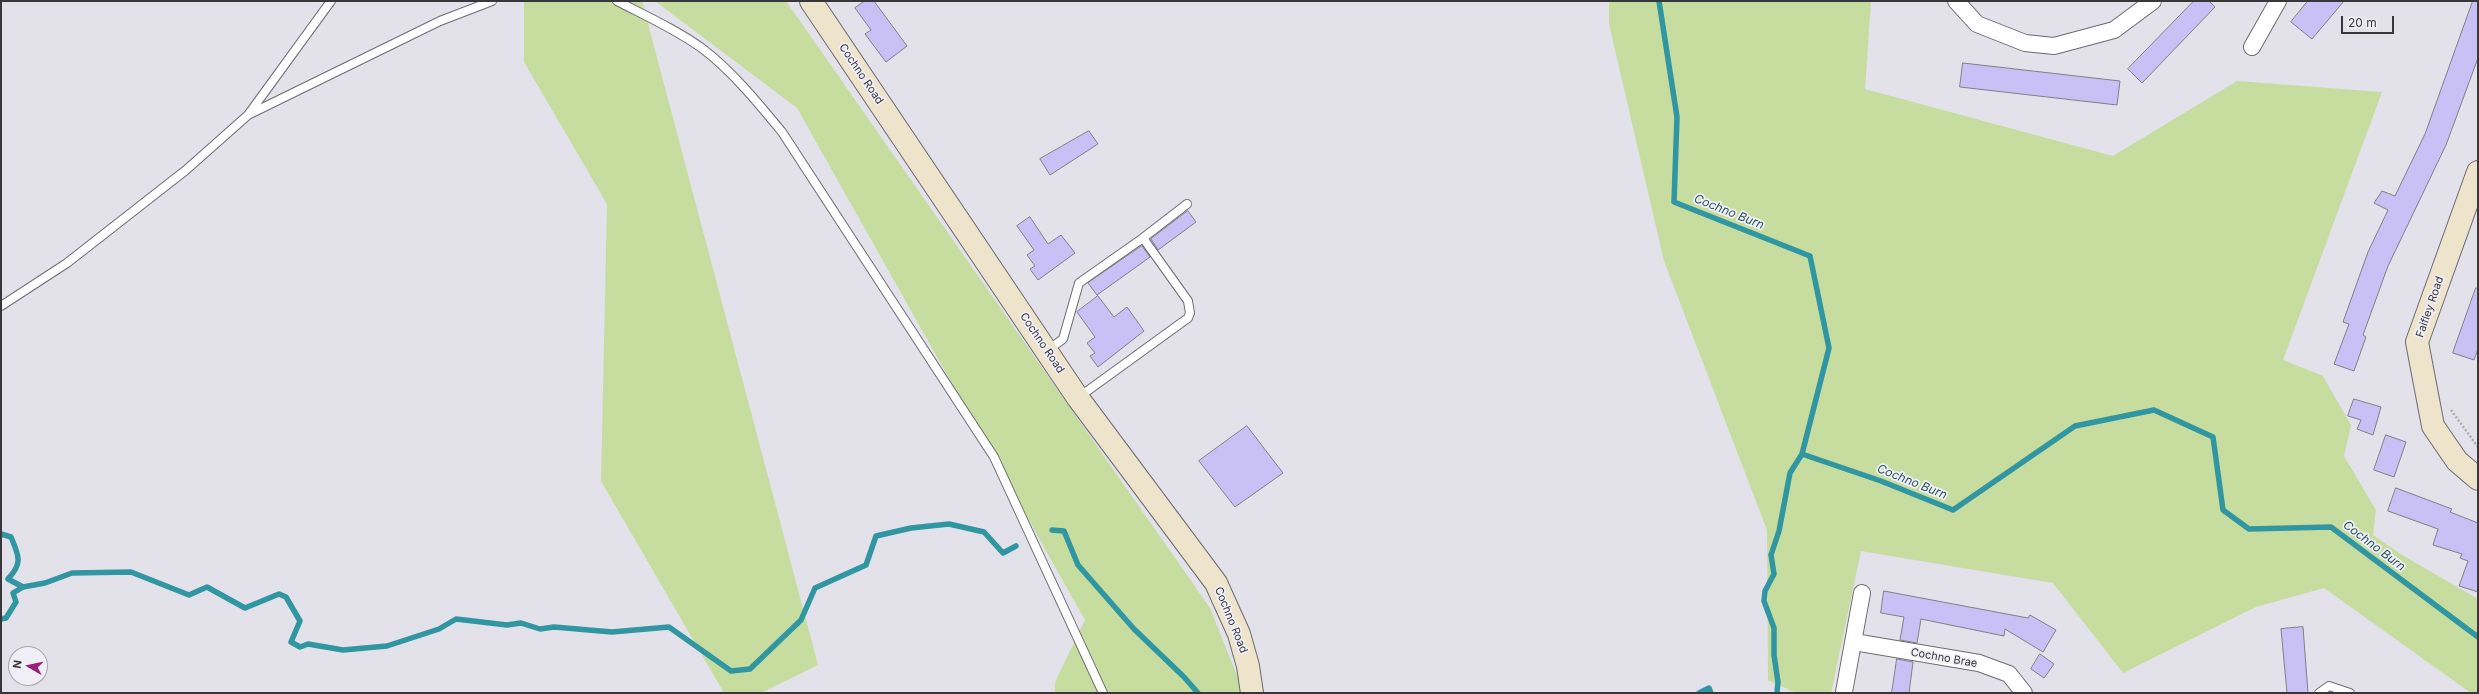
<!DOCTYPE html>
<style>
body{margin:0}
#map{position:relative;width:2479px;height:694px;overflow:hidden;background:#e3e2ea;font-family:Inter,sans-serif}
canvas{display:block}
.frame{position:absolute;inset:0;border:2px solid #38383b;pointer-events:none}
.north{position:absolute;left:8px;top:646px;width:40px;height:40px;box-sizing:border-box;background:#f0eff7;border:1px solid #a6a6ac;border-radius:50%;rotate:279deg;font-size:11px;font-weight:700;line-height:16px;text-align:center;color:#38383b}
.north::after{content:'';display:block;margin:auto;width:14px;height:18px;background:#981f7a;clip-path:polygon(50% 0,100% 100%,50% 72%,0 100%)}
.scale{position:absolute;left:2341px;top:16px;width:53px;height:18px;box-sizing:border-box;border:2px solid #38383b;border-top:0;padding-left:5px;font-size:12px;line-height:14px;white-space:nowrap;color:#38383b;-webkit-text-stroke:3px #f0eff7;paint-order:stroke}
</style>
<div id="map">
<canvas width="2479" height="694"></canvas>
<div class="frame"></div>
<div class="north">N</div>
<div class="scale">20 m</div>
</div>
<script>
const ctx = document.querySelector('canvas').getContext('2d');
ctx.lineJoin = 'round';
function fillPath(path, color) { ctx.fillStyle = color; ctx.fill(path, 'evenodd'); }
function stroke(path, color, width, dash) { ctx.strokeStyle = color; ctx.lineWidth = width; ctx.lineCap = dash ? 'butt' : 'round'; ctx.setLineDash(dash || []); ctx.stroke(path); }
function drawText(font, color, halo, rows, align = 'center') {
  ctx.font = font + ' Inter,sans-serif'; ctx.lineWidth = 3.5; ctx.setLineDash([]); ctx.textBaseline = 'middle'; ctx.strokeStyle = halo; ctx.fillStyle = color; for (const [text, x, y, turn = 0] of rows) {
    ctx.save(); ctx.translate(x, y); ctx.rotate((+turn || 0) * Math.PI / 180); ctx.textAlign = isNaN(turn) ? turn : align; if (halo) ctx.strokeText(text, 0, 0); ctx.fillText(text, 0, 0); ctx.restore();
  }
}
const green = new Path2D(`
 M524 1H642L818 665 761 693H724L601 481 607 204 524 62Z
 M655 1H786L1210 608 1240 683V693H1055V682L1085 620 797 108Z
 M1609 1H1871L1865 89 2113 156 2237 81 2382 92 2283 360 2323 376 2351 425 2344 456 2376 510 2373 535 2402 555 2478 599V693H2471L2324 588 2256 607 2123 673 2053 583 1861 551 1831 693H1796L1768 680 1767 530 1664 261 1609 24Z`);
const stream = new Path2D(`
 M1659 1 1677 117 1674 202 1810 256 1829 348 1802 454 1881 481 1953 510 2075 426 2154 410 2213 437 2223 510 2249 529 2331 527 2478 637
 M1052 530 1064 531 1078 565 1134 629 1184 677 1198 693
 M1 534 11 537C19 556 23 563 8 579L23 587
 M1 619 6 618 16 602 13 593 23 587 45 583 72 573 131 572 189 595 207 587 245 608 279 594 286 597 300 621 291 642 300 647 308 644 343 650 387 646 439 629 456 619 507 625 521 623 540 629 554 627 612 632 669 627 731 671 750 669 801 620 815 588 866 565 876 536 911 528 949 524 984 532 1003 553 1016 546
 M1699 693 1709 688 1711 693
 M1777 693 1778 682 1774 655V628L1764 601 1765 591 1774 574 1771 555 1779 531 1790 473 1802 454`);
const building = new Path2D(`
 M865 1H874L907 46 886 62 865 34 871 30 855 8Z
 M2194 1H2209L2215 7 2142 83 2128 69Z
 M2308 1H2344L2312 39 2291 22Z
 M2473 1H2478V58L2446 145 2388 266 2363 335 2366 337 2354 371 2334 364 2349 324 2343 322 2368 252 2388 210 2374 203 2382 191 2395 196 2425 134Z
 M1963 63 2120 81 2117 105 1960 87Z
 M1089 131 1098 144 1050 175 1040 159Z
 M1188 211 1196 222 1158 250 1151 239Z
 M1030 217 1048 244 1061 235 1075 253 1038 280 1030 269 1035 266 1027 255 1034 250 1017 226Z
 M1142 246 1150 257 1097 295 1088 283Z
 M2476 288H2478V349L2474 360 2453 353Z
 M1098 296 1114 317 1127 307 1144 331 1098 367 1090 356 1095 353 1087 343 1095 337 1077 312Z
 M2354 399 2381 407 2373 435 2357 429 2361 420 2348 416Z
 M1247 426 1283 473 1235 507 1199 461Z
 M2386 435 2406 442 2394 477 2374 470Z
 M2396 488 2452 509 2450 512 2478 523V592L2459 586 2468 561 2460 558 2462 554 2433 545 2438 529 2388 511Z
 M1884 591 2028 618 2030 615 2056 630 2043 652 2005 629 2004 636 1921 619 1917 643 1900 640 1904 617 1881 613Z
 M2303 627 2308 693H2287L2281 629Z
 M2040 654 2054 664 2044 678 2031 669Z
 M1897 659 1913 662 1909 693H1892Z`);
const path = new Path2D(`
 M2451 410 2478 447`);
const lane = new Path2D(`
 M617 1C646 16 677 30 703 49 732 71 759 104 782 132L994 457 1103 693
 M250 114 440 21 492 1
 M1 306 67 263 186 170 248 115 331 1
 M1048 350 1063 339 1079 283 1143 238
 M1079 397 1188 318 1190 313 1188 301 1143 238 1187 204
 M2319 693 2329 686 2350 693`);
const street = new Path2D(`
 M1956 1 1977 24 2025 43 2054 46 2114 30 2153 1
 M2252 47 2278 1
 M1854 642 1979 663 2009 674 2024 693
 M1844 692 1862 593`);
const secondary = new Path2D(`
 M811 1 1078 398 1216 583 1239 634 1248 666 1252 693
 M2478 172 2417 342 2433 426 2457 461 2478 479`);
const streetNames = [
 ["Cochno Road",861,74,56],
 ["Faifley Road",2430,307,-71],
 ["Cochno Road",1042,343,56],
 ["Cochno Road",1231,620,68],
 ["Cochno Brae",1944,658,10]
];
const waterNames = [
 ["Cochno Burn",1729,212,22],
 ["Cochno Burn",1912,482,22],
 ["Cochno Burn",2374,546,37]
];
fillPath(green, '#c6dd9f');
stroke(stream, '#3096a2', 5.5);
fillPath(building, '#c9c1f6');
stroke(building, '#807f86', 1);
stroke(lane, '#6b6b72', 10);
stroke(street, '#6b6b72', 18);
stroke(secondary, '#6b6b72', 24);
stroke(path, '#abaab0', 2.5, [2, 2]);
stroke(lane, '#fff', 8);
stroke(street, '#fff', 16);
stroke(secondary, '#eee3cb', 22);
drawText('11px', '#38383b', '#f0eff7', streetNames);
drawText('italic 12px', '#29545a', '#f0eff7', waterNames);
</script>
